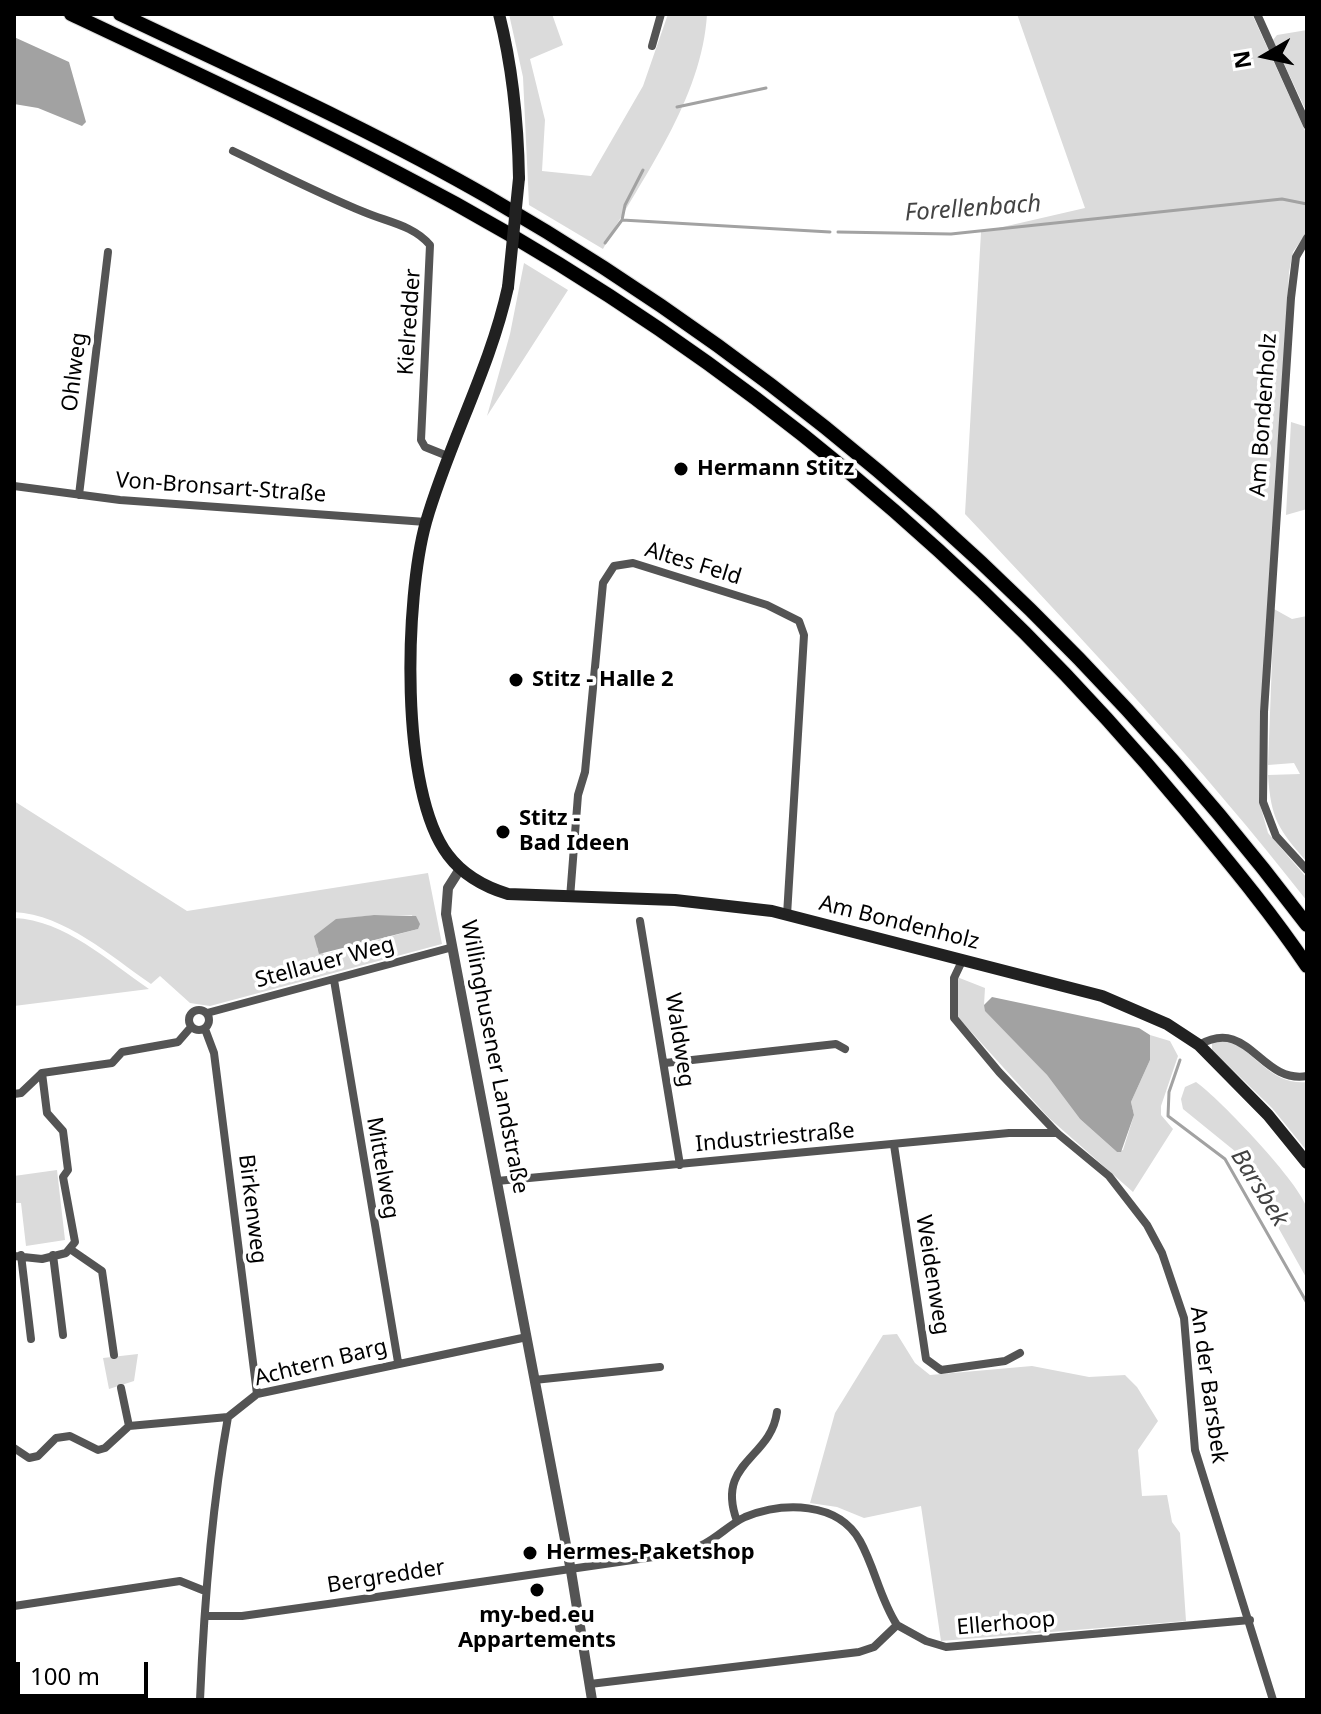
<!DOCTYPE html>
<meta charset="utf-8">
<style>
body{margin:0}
#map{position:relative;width:1321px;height:1714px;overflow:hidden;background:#fff;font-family:"Noto Sans",sans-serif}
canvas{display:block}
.frame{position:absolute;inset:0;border:16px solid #000;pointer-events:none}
.north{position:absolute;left:1225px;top:16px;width:80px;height:80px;-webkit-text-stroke:6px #fff;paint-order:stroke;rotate:261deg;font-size:22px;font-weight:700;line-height:32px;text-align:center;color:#000}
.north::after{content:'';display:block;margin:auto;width:28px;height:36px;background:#000;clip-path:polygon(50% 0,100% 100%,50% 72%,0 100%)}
.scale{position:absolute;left:16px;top:1662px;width:132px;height:36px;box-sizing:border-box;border:4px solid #000;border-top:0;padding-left:10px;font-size:24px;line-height:28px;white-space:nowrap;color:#000;-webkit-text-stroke:6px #fff;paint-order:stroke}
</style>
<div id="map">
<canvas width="1321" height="1714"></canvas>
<div class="frame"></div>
<div class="north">N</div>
<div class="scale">100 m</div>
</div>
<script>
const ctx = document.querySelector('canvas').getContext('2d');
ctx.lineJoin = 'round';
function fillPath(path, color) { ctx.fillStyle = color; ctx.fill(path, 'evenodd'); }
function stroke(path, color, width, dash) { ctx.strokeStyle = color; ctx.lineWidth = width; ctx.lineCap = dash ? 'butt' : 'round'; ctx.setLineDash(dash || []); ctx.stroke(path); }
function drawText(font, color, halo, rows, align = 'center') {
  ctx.font = font + ' "Noto Sans",sans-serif'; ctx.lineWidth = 7; ctx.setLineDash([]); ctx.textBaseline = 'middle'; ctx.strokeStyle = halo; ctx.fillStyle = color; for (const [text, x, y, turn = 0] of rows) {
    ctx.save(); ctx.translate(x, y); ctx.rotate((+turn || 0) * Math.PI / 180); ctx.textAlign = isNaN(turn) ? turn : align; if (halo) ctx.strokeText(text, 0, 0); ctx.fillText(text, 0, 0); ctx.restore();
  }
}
const green = new Path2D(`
 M509 14H552L563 45 530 59 545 120 542 171 591 176 643 86 668 14H707C702 99 643 176 603 249L529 205 523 77Z
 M1017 14H1252L1307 135V232L1293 252 1289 272 1259 801 1268 833 1307 878V901C1201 765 1083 640 965 514L981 232 1085 208Z
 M1307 30V113L1273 40 1277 35Z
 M524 263 568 290 487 416 510 334Z
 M1291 422 1307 427V509L1286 515Z
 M1274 609 1292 619 1307 616V862C1278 829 1271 819 1268 775L1300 774 1294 763 1268 765Z
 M14 801 187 911 428 873 442 944 210 1006 190 1003 160 976 151 984C110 956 66 915 14 912ZM374 915H412L418 929 324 954 317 949C323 918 345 919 374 915Z
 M14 918C65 920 108 961 149 989L14 1006Z
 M957 977 985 988 984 1005 1047 1075 1080 1119 1117 1152 1123 1150 1134 1115 1131 1102 1150 1060V1035L1170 1041 1178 1056 1161 1106V1115L1173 1129 1133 1192 1049 1118 956 1015Z
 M1228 1040C1258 1054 1270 1085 1307 1082V1151L1272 1108 1212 1050V1042Z
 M1196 1082C1219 1098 1302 1185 1307 1209 1311 1231 1307 1257 1307 1279L1236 1152 1183 1109 1181 1099 1185 1087Z
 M57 1170 65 1240 26 1246 21 1203H14V1176Z
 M897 1334 915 1363 930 1375 1032 1366 1089 1377 1125 1375 1137 1387 1158 1421 1138 1450 1142 1496 1167 1495 1172 1522 1180 1533 1186 1621 941 1641 921 1506 864 1518 837 1507 810 1503 835 1413 883 1335Z
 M138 1354 134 1381 109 1389 103 1358Z`);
const water = new Path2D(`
 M14 37 69 62 86 122 82 126 38 108 14 104Z
 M374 915 416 916 420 924 418 929 319 954 314 936 336 919Z
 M992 997 1139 1028 1150 1035V1060L1131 1102 1134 1115 1121 1152H1117L1080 1119 1047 1075 985 1011 984 1005Z`);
const stream = new Path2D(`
 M677 107 766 88
 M622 220 625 205 643 170
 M838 232 951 234 1282 199 1307 204
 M605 243 622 220 830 232
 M1180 1060 1169 1092 1168 1116 1225 1159 1307 1303`);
const minor = new Path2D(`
 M1257 14 1307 125
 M652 46 661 14
 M233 151C277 172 320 194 364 212 387 222 413 225 430 245L421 440 425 447 450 457
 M1307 238 1296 257 1291 298 1264 712 1263 802 1276 836 1307 870
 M14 486 120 500 426 522
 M79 495 108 252
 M570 898 578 795 585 772 603 583 614 566 633 563 767 605 799 621 804 635 787 915
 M640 921 680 1165
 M963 959 954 978V1018L999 1072 1057 1133 1109 1176 1147 1225 1162 1253 1184 1318 1195 1450 1273 1700
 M334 980 398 1362
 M189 1020a10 10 0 1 1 20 0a10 10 0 1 1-20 0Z
 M207 1013 453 947
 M205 1029 214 1053 257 1394
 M1199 1045C1249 1016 1260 1084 1307 1076
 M665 1063 836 1044 845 1049
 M14 1094 21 1093 42 1073 112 1063 122 1052 178 1042 191 1027
 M894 1145 926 1359 941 1370 1005 1361 1020 1353
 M497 1181 1009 1133H1057
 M70 1249 102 1271 114 1355
 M21 1255 31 1339
 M53 1255 63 1335
 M14 1256 42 1259 66 1253 75 1242 63 1177 68 1170 63 1131 47 1113 42 1073
 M534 1380 660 1367
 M121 1388 129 1426
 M14 1448 29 1458 38 1456 56 1438 70 1436 98 1450 105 1448 129 1426 228 1417 257 1394 527 1337
 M737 1521C715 1462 771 1459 777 1412
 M14 1606 180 1581 205 1591
 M207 1616H242L328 1604 674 1554C684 1551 695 1549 704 1544 718 1537 730 1524 745 1517 783 1502 838 1501 860 1541 875 1568 880 1599 897 1625
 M590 1684 859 1652 874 1647 897 1625 926 1641 946 1647 1250 1620
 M200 1700C204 1605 211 1511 228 1417`);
const tertiary = new Path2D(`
 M460 869 448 888 446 914 571 1571 592 1700`);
const secondary = new Path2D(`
 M499 14C513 69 518 122 519 178
 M508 287C490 369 449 442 426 522 405 597 399 791 448 855 463 875 485 887 508 894L675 900 772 911 1102 996 1167 1024 1199 1045 1268 1115 1307 1163`);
const motorway = new Path2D(`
 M71 14C200 75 330 135 456 204 735 358 982 564 1185 809 1227 860 1270 911 1307 966
 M120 14C244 73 370 129 488 197 812 384 1081 627 1307 925`);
const secondaryBridge = new Path2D(`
 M508 287 519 178`);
const markers = [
 [681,469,8,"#000"],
 [516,680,8,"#000"],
 [503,832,8,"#000"],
 [530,1553,8,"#000"],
 [537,1590,8,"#000"]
];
const streetNames = [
 ["Kielredder",410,322,-86],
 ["Ohlweg",75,372,-83],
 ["Am Bondenholz",1264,415,-86],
 ["Von-Bronsart-Straße",221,488,4],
 ["Altes Feld",693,564,17],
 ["Am Bondenholz",899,923,14],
 ["Stellauer Weg",325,963,-15],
 ["Waldweg",679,1040,81],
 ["Willinghusener Landstraße",494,1057,79],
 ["Industriestraße",775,1138,-5],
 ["Mittelweg",382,1168,80],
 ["Birkenweg",252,1209,83],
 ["Weidenweg",932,1275,81],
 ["Achtern Barg",321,1363,-14],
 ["An der Barsbek",1208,1385,82],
 ["Bergredder",386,1577,-9],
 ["Ellerhoop",1006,1624,-5]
];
const poiNames = [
 ["Hermann Stitz",697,469],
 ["Stitz - Halle 2",532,680],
 ["Stitz -",519,819],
 ["Bad Ideen",519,844],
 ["Hermes-Paketshop",546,1553],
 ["my-bed.eu",537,1616,"center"],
 ["Appartements",537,1641,"center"]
];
const waterNames = [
 ["Forellenbach",973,209,-4],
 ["Barsbek",1259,1188,58]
];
fillPath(green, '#dbdbdb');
fillPath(water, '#a2a2a2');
stroke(stream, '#a2a2a2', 3);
stroke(motorway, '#dbdbdb', 16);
stroke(minor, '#545454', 8);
stroke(tertiary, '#545454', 10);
stroke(secondary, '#212121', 12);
stroke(motorway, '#000', 14);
stroke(secondaryBridge, '#212121', 12);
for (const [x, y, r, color] of markers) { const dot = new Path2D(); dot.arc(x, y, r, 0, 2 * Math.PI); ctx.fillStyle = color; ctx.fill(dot); stroke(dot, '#fff', 3); }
drawText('22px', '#000', '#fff', streetNames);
drawText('bold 22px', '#000', '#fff', poiNames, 'left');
drawText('italic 24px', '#434343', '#fff', waterNames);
</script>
